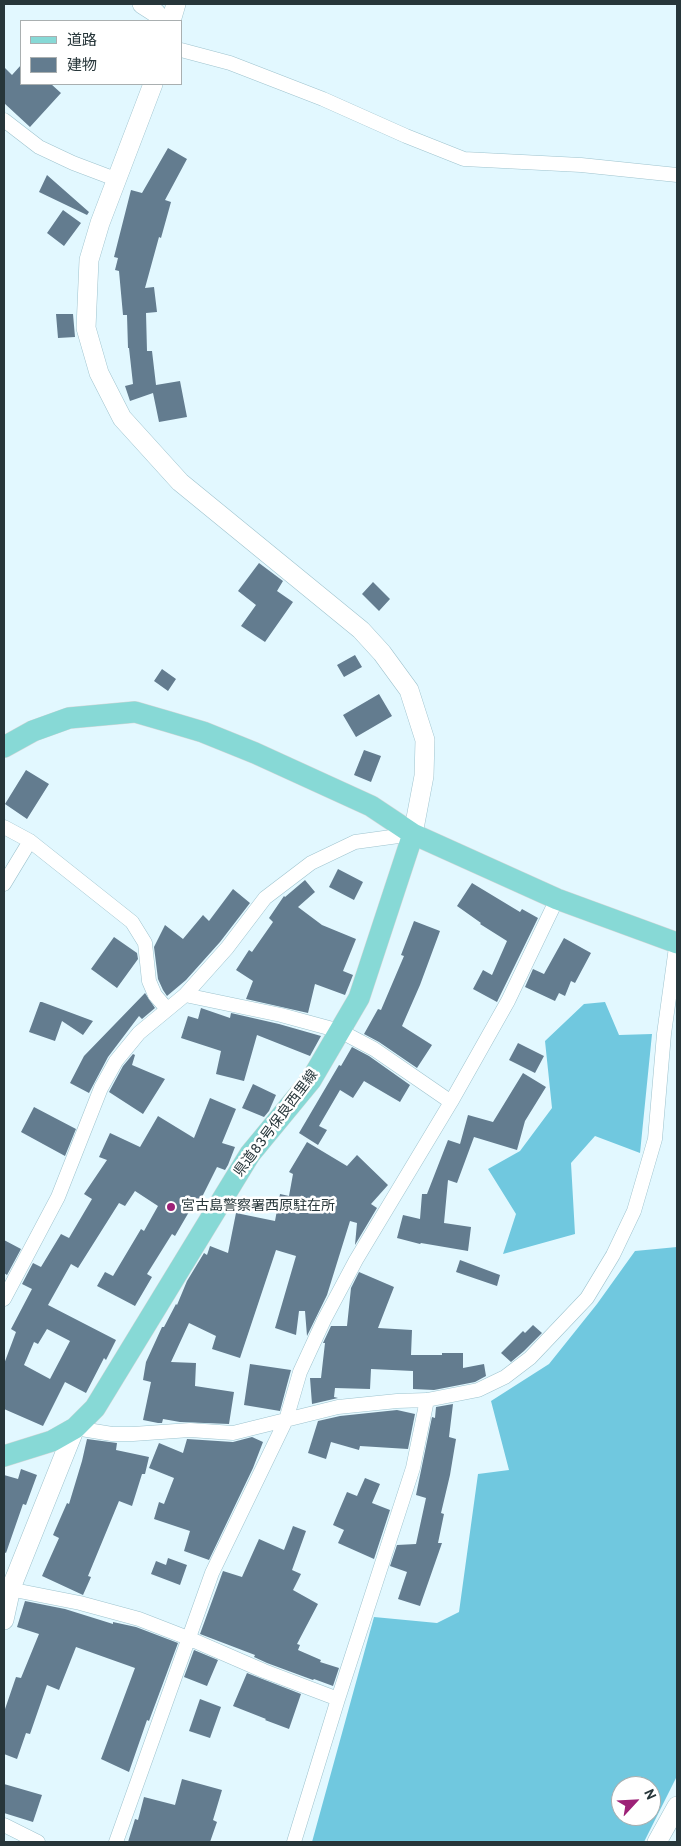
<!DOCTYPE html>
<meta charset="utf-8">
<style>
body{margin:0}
#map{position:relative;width:681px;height:1846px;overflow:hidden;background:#e2f8ff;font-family:Overpass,"Noto Sans JP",sans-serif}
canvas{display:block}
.frame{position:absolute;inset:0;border:5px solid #27363a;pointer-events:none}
.legend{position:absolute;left:20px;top:20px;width:162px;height:65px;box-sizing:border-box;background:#fff;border:1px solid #a9afb0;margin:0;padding:6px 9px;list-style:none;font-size:15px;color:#27363a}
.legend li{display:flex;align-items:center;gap:10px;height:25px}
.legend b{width:25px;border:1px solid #a9afb0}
.north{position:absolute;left:611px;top:1776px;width:50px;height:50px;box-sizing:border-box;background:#fff;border:1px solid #a9afb0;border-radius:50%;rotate:65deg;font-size:14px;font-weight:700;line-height:20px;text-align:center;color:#27363a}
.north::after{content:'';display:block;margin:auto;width:18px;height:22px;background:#9d2177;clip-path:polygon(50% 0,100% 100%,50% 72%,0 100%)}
</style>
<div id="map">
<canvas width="681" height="1846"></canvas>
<div class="frame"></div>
<ul class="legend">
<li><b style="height:6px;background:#87d9d6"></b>道路</li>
<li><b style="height:14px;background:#637c8f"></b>建物</li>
</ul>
<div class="north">N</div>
</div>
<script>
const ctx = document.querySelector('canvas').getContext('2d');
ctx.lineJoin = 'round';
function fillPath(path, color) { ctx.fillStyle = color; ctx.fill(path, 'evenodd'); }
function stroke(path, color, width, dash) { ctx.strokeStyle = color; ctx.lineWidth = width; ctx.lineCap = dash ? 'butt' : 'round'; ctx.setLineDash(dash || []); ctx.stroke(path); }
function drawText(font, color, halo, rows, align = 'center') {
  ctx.font = font + ' Overpass,"Noto Sans JP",sans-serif'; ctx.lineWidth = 5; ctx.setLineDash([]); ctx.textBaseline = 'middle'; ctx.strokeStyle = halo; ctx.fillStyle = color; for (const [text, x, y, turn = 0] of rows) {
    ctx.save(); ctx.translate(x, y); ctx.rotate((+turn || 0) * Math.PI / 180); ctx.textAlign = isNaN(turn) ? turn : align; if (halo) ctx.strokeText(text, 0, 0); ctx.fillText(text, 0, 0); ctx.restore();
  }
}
const forest = new Path2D(`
 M605 1002 619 1035 652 1034 640 1153 595 1136 571 1163 575 1234 503 1254 516 1214 488 1169 520 1151 552 1108 545 1041 584 1004Z
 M677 1247V1776L644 1842H312L374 1617 437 1623 459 1612 478 1474 509 1470 491 1401 549 1364 597 1304 635 1251ZM621 1786H651V1816H621Z`);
const building = new Path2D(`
 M21 65V84H51L61 93 30 127 4 103V67L12 75Z
 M168 148 187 159 165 200 171 202 161 238 159 237 145 288 154 287 157 312 146 313 147 351H152L156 385 180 381 187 417 159 422 153 393 130 401 125 386 133 384 129 348H128L127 315H123L119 271 115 270 118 258 114 257 131 190 142 193Z
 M47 175 89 212 87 215 39 192Z
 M63 210 81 223 64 246 47 233Z
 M56 314H73L75 337 58 338Z
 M259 563 283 581 277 591 293 602 265 642 241 626 256 605 238 591Z
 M373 582 390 599 379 611 362 594Z
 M355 655 362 667 344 677 337 665Z
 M162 669 176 679 168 691 154 681Z
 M379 694 392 716 356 737 343 715Z
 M364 750 381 756 371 782 354 775Z
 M26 770 49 784 27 819 5 804Z
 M338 869 363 882 354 900 329 887Z
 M305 880 315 892 298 907 322 925 356 939 343 971 353 975 345 995 315 984 308 1013 246 999 253 981 236 970 249 950 252 952 273 922 269 918 284 896 285 897Z
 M472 883 520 912 522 909 538 918 497 1002 473 989 483 970 492 975 507 941 480 924 481 923 457 906Z
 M233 889 250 903 220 942 186 980 167 996 163 990 158 979 154 947 165 925 183 939 203 915 209 921Z
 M414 921 440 931 420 985 402 1026 432 1045 417 1068 379 1042 364 1034 378 1009 381 1010 404 956 401 955Z
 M114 937 137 953 138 959 117 988 91 969Z
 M564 938 591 953 575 983 571 981 565 996 559 993 555 1001 525 987 533 969 544 974Z
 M145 993 155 1008 142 1019 139 1016 108 1057 89 1093 70 1083 84 1056Z
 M40 1002H42L93 1021 83 1035 62 1021 55 1041 29 1032Z
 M201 1008 230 1018 231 1013 279 1024 321 1036 310 1056 257 1035 244 1081 216 1074 221 1051 181 1038 188 1016 198 1019Z
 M518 1043 544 1056 535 1073 509 1060Z
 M352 1047 369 1056 410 1085 400 1102 364 1081 353 1098 340 1090 319 1126 327 1130 318 1145 299 1133 339 1065 341 1066Z
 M133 1054 135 1055 132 1065 165 1079 143 1114 109 1092 123 1066Z
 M523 1073 546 1087 525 1121 517 1150 474 1137 457 1183 448 1180 444 1223 471 1227 468 1251 421 1243 420 1244 397 1238 403 1215 420 1219 422 1194H427L448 1140 460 1144 468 1115 493 1122Z
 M253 1084 276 1095 269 1111 264 1117 242 1108Z
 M210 1098 236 1109 222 1143 235 1147 228 1165 225 1170 217 1167 197 1207 193 1205 175 1236 172 1234 147 1274 152 1277 135 1306 97 1286 105 1272 113 1276 141 1229 144 1231 158 1206 135 1191 125 1206 119 1203 78 1268 71 1264 48 1305 116 1340 106 1360 104 1358 86 1393 65 1382 43 1426 4 1409V1364L16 1332 11 1329 32 1289 22 1284 33 1263 41 1267 61 1234 69 1238 92 1199 84 1194 107 1160 99 1157 110 1133 140 1147 158 1116 194 1138ZM47 1329 70 1341 50 1379 24 1365 34 1342 38 1344Z
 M34 1107 76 1129 65 1156 21 1132Z
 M307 1142 347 1166 357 1155 388 1185 371 1204 377 1208 355 1245 357 1223 350 1221 327 1295 307 1336 305 1311H299L296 1335 275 1328 296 1256 276 1250 240 1358 212 1349 216 1336 189 1323 171 1362 196 1363 195 1386 234 1392 229 1424 180 1422 163 1419 162 1423H158L143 1420 151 1382 143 1380 146 1362 162 1327H164L176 1304 177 1305 187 1281 204 1253 207 1255 210 1246 228 1253 236 1213 275 1221 280 1194 289 1196 293 1174 289 1172Z
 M4 1240 21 1249 7 1275 4 1273Z
 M460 1260 500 1275 497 1286 456 1272Z
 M359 1272 394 1287 378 1328 412 1330 411 1355H442V1353H463V1368L484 1364 486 1376 475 1382 434 1390 413 1389V1371L371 1369 370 1389 335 1388 334 1397 338 1398 312 1404 310 1378H321L325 1343H323L331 1326H347L351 1288Z
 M533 1325 542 1333 524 1351 511 1362 501 1353 523 1331 525 1333Z
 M250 1364 291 1370 280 1411 244 1405Z
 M453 1404 449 1437 456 1439 450 1475 441 1513 444 1514 438 1543H442L420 1606 398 1599 407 1572 390 1566 397 1545 416 1544 426 1498 416 1495 432 1417 435 1418 436 1407Z
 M397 1410 415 1414 408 1449 360 1446 359 1450 331 1442 326 1459 308 1453 318 1421 340 1416Z
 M252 1437 263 1442 253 1468 209 1560 184 1551 190 1531 154 1519 159 1502 164 1504 174 1478 149 1468 159 1443 183 1453 187 1439 233 1442Z
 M87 1439 117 1443 116 1450 149 1457 145 1474H142L132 1506 119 1501 88 1576 91 1577 83 1595 42 1576 59 1538 53 1535 67 1503 69 1504 82 1461Z
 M21 1469 37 1475 26 1505 23 1504 6 1553 4 1552V1475L18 1479Z
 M365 1478 380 1484 372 1503 390 1510 374 1559 338 1543 344 1530 333 1525 347 1492 357 1496Z
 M293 1526 306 1531 292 1570 301 1574 293 1590 318 1604 297 1644 300 1645 298 1650 321 1660 320 1662 339 1668 333 1686 314 1679 313 1680 267 1663 254 1657 255 1655 200 1634 223 1571 242 1577 259 1539 284 1550Z
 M168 1558 187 1565 180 1585 151 1574 156 1561 166 1565Z
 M25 1601 65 1609 113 1624V1622L136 1627 178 1643 149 1721 147 1720 129 1772 101 1759 135 1668 76 1647 59 1690 47 1685 30 1734 26 1733 17 1759 4 1754V1712L16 1677 21 1678 39 1634 17 1627Z
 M194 1650 218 1660 207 1686 184 1677Z
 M247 1673 301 1694 289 1729 265 1720 266 1719 233 1706Z
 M200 1699 221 1707 210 1738 189 1731Z
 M182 1779 222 1790 213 1820 217 1822 210 1842H128L135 1819 138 1820 144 1797 175 1805Z
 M4 1784 42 1795 33 1822 4 1813Z`);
const street = new Path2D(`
 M181 50 230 63 323 99 406 136 464 159 581 165 677 175
 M4 120 39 147 73 163 118 180
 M4 827 30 841 132 922 145 943 149 981 155 995 167 1009
 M4 884 30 841
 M185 995 281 1015 340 1031 374 1049 451 1102
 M4 1299 58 1197 101 1088 116 1061 139 1033 185 995 227 948 265 898 311 863 355 842 413 834
 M75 1428 112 1434H133L190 1430 233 1433 338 1407 397 1401 427 1400 478 1390 505 1377 530 1358 587 1298 613 1255 634 1211 655 1139 664 1034 677 940
 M4 1588 80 1603 139 1619 188 1638 264 1671 338 1699
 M4 1825 38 1842
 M116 1842 212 1573 286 1420 300 1372 324 1320 356 1260 451 1102 508 1001 557 899
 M294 1842 338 1699 413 1468 427 1400`);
const secondary = new Path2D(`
 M142 4 156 13 160 21
 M171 21 176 4
 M153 84 100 223 89 260 86 328 99 373 122 418 180 482 361 630 382 653 409 690 425 740 424 776 413 834
 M4 1620 11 1588 75 1428
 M657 1842 677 1806`);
const primary = new Path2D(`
 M4 747 33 731 69 718 135 712 166 721 203 732 255 753 371 806 413 834 557 899 677 943
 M4 1456 52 1441 75 1428 95 1408 250 1154 311 1080 359 998 413 834`);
const markers = [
 [171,1207,5,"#9d2177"]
];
const streetNames = [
 ["県道83号保良西里線",277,1124,-53]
];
const poiNames = [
 ["宮古島警察署西原駐在所",181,1207]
];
fillPath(forest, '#70c8df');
fillPath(building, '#637c8f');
stroke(street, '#9ec3ce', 15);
stroke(secondary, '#9ec3ce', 20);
stroke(primary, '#d4d7d8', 22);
stroke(street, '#fff', 14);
stroke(secondary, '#fff', 19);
stroke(primary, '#87d9d6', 21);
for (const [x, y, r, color] of markers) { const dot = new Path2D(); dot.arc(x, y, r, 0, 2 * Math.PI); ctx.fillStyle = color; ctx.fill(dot); stroke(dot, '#fff', 2); }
drawText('14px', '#27363a', '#fff', streetNames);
drawText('14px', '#27363a', '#fff', poiNames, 'left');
</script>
